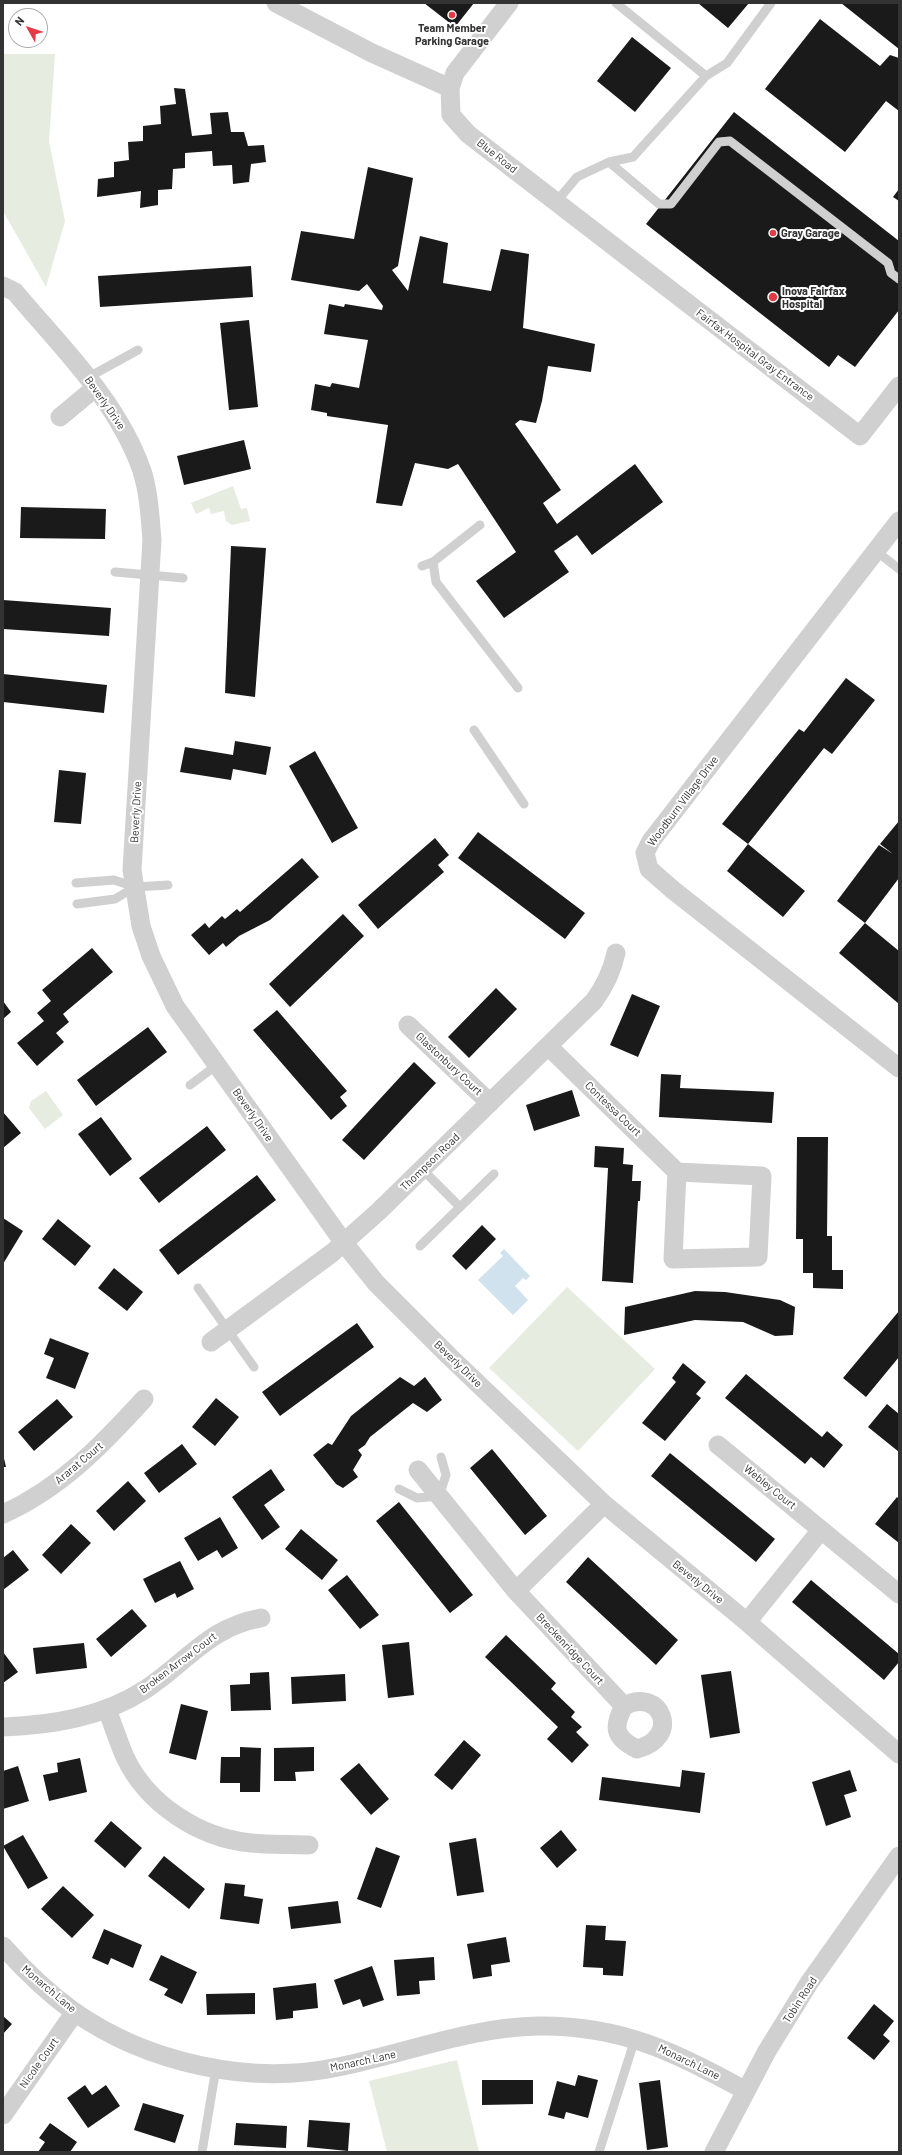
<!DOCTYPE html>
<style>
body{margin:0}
#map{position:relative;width:902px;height:2155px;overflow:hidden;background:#fff;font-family:Barlow,sans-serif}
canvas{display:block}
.frame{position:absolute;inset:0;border:4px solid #333;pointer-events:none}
.north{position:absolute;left:8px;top:8px;width:40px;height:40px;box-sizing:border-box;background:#fff;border:1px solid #adadad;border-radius:50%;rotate:309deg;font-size:11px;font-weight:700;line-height:16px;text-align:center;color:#333}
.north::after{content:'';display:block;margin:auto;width:14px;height:18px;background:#e63946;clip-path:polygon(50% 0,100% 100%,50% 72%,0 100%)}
</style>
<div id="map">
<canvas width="902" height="2155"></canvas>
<div class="frame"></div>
<div class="north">N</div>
</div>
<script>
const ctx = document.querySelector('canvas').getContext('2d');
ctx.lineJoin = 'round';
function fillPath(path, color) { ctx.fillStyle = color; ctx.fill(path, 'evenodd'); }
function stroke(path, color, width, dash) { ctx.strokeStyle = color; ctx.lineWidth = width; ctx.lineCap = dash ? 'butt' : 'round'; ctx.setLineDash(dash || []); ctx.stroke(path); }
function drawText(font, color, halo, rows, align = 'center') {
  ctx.font = font + ' Barlow,sans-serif'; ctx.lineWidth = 4; ctx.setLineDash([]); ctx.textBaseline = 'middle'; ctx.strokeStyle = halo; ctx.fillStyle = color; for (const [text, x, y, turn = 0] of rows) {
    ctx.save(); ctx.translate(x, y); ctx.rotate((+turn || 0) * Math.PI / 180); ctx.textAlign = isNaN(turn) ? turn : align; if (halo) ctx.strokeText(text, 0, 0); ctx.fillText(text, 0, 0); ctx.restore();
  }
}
const green = new Path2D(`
 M3 54H55L49 142 65 221 46 287 3 211Z
 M233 486 241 509 247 508 250 521 232 525 226 521 224 511 211 514 209 508 196 514 191 503Z
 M46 1091 63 1115 45 1129 29 1108 31 1101Z
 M567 1287 655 1369 578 1451 489 1368Z
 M457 2060 479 2152H387L369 2081Z`);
const water = new Path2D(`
 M504 1249 530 1276 526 1280 523 1278 515 1286 528 1300 513 1315 478 1280 503 1256 500 1253Z`);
const building = new Path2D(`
 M424 3H474L455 27Z
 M698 3H749L728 28Z
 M841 3H899V49Z
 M820 19 880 66 890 55 899 58V111L886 101 845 152 765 89Z
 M632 37 671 68 635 112 597 81Z
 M174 88 185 89 192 136 212 134 210 113 228 112 231 132H244L248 146 264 145 266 162 251 164 249 182 233 184 232 165 213 166 212 151 185 153V168L173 169 172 189 158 190V205L140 208 141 191 97 197 98 179 114 177V162L129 160 128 142 143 141V126L161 124 160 106 176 104Z
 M734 112 899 241V310L855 367 838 355 829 367 646 224Z
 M368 167 413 178 398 266 392 270 408 291 420 236 448 243 443 283 491 291 501 249 529 254 523 328 595 344 591 372 548 366 542 401 536 423 520 420 515 424 561 490 543 503 557 524 635 464 663 502 592 555 577 535 554 551 569 572 504 618 476 581 516 552 458 464 448 469 415 463 402 506 376 503 388 425 327 416V413L311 410 315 384 330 387 332 383 359 388 368 340 324 334 329 304 344 307 345 304 382 310 383 306 367 284 359 291 291 280 301 231 354 239Z
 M899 189V201L893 197Z
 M251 266 253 297 100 307 98 276Z
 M249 320 258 407 229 410 220 323Z
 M244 440 251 469 184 485 177 456Z
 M21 507 106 509 105 539 20 538Z
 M231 546 266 548 255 697 225 693Z
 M3 600 111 608 109 636 3 629Z
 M3 674 107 685 104 713 3 702Z
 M846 678 875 700 832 754 824 748 748 844 722 824 799 729 804 732Z
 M235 741 271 747 266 775 233 769 231 780 180 772 185 747 233 755Z
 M315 751 358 828 332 843 289 766Z
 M59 770 86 773 81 824 54 822Z
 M899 821V878L865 923 837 901 879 845 893 854 880 844Z
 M478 832 585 913 565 939 458 858Z
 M435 838 449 855 438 865 444 872 378 929 358 905Z
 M748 844 805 891 783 917 727 871Z
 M302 858 319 877 270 920 239 936 226 947 223 943 209 955 191 935 205 923 209 928 222 916 225 919 237 909 240 912Z
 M343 914 364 936 290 1007 269 984Z
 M865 923 899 951V1004L839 953Z
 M92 948 113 972 63 1014 69 1022 56 1033 64 1042 37 1066 17 1043 44 1021 37 1013 51 1001 42 990Z
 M496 988 517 1009 469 1058 448 1037Z
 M632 994 660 1006 638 1057 610 1045Z
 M3 1001 11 1012 3 1019Z
 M277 1010 347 1091 340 1097 347 1106 331 1120 253 1030Z
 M148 1027 167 1052 96 1106 77 1080Z
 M414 1062 436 1083 364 1160 342 1140Z
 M661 1074 681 1075 680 1088 774 1092 772 1123 659 1117Z
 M572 1090 580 1116 534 1131 526 1105Z
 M3 1112 21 1133 3 1148Z
 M101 1117 132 1159 110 1176 78 1134Z
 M207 1126 226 1150 159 1203 139 1178Z
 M797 1137H828L827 1236H832V1270H843V1289L813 1288V1273H803V1239H796Z
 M595 1146 624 1148 623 1164 633 1165 632 1181H641L640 1201H638L633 1283 602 1281 608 1168 594 1167Z
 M257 1175 276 1200 178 1275 159 1250Z
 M3 1218 23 1231 3 1264Z
 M58 1219 91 1246 75 1266 42 1239Z
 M482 1225 496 1239 466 1270 452 1256Z
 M114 1268 143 1292 127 1311 98 1288Z
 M695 1291 725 1292 780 1300 795 1307 793 1335 775 1336 743 1322 695 1320 624 1335 625 1307Z
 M899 1311V1357L866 1397 843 1378Z
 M357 1323 374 1347 280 1416 262 1392Z
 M50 1338 89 1353 75 1389 46 1378 54 1358 44 1354Z
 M683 1363 706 1382 696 1394 701 1398 665 1441 642 1423 676 1382 672 1378Z
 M746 1374 822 1437 827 1431 843 1445 824 1468 811 1457 805 1464 725 1398Z
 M400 1377 414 1386 425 1377 442 1400 427 1412 413 1403 370 1437 365 1445 358 1450 362 1455 353 1470 358 1477 343 1488 336 1484 313 1455 328 1443 332 1445 351 1416Z
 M216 1398 239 1417 215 1446 192 1427Z
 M57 1399 73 1417 34 1451 18 1432Z
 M887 1404 899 1414V1452L868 1427Z
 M182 1444 197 1464 159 1493 144 1473Z
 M492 1449 547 1516 525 1535 470 1468Z
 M670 1453 775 1539 756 1562 651 1476Z
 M3 1454 6 1467H3Z
 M271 1469 285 1490 264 1505 280 1527 262 1540 232 1497Z
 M128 1481 146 1501 114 1531 96 1511Z
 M897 1497 899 1499V1543L875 1524Z
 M399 1502 473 1595 450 1613 376 1521Z
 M220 1517 238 1548 222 1558 217 1550 198 1561 184 1538Z
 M71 1524 91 1543 61 1574 42 1555Z
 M301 1529 338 1560 322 1580 285 1549Z
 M13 1550 29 1570 3 1590V1558Z
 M588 1557 678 1640 656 1665 566 1582Z
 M180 1561 194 1589 177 1598 175 1593 155 1603 143 1579Z
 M347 1575 379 1615 360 1629 328 1590Z
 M811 1580 899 1654V1662L884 1680 792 1602Z
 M132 1609 147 1626 111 1657 96 1639Z
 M506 1635 556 1683 551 1689 575 1712 571 1717 582 1727 576 1732 589 1745 572 1763 547 1739 558 1727 485 1657Z
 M409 1642 414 1695 388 1698 382 1645Z
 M84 1643 87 1668 36 1674 33 1648Z
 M3 1652 18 1672 3 1683Z
 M731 1671 740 1733 710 1738 701 1675Z
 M269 1672 271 1710 231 1711 230 1685 250 1684V1673Z
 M345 1674 346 1701 292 1704 291 1677Z
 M181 1704 208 1711 196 1760 169 1753Z
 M464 1740 481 1755 452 1790 434 1775Z
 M240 1747 261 1748 260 1792H240V1783H220L221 1757H240Z
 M314 1747V1771L295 1772 296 1781H274V1748Z
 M80 1758 87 1792 49 1801 43 1775 58 1772 57 1763Z
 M359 1763 389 1799 371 1815 340 1779Z
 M18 1766 29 1801 3 1809V1771Z
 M682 1770 705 1773 700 1813 599 1800 602 1777 680 1787Z
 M850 1770 857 1791 844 1795 851 1817 826 1826 812 1782Z
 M111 1821 142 1848 125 1868 94 1841Z
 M561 1830 577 1850 557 1868 540 1848Z
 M23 1835 48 1878 28 1889 3 1846Z
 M476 1838 484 1892 457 1896 449 1843Z
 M376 1847 400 1856 381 1908 357 1899Z
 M164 1856 205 1889 189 1909 148 1876Z
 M225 1883 245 1885 244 1896 263 1899 259 1924 220 1919Z
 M63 1886 94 1915 72 1938 41 1909Z
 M338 1901 341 1923 291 1929 288 1907Z
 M586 1925 606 1926 605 1940 626 1941 623 1976 603 1975V1968L583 1967Z
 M104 1929 142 1945 133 1968 111 1958 108 1965 92 1958Z
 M506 1937 510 1962 491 1965 492 1976 473 1979 467 1944Z
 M161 1955 197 1972 182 2004 164 1995 168 1989 149 1980Z
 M434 1957 435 1980 419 1981 420 1994 397 1996 394 1960Z
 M372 1966 384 2000 363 2007 360 1999 343 2005 334 1980Z
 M316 1983 318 2008 293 2011V2018L276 2020 273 1988Z
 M255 1993V2014L207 2015 206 1994Z
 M874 2004 894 2021 883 2035 890 2041 874 2060 847 2038Z
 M3 2016 12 2024 3 2034Z
 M578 2075 598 2080 588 2118 566 2112 564 2119 548 2115 557 2081 575 2086Z
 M482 2080H533V2104L482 2105Z
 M660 2080 668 2147 647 2150 639 2083Z
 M85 2085 92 2095 106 2085 120 2106 88 2128 67 2098Z
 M143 2103 184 2115 175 2143 134 2130Z
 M309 2120 350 2123 348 2151 307 2147Z
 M50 2123 77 2142 70 2152H38L45 2142 39 2138Z
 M236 2123 287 2126 286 2148 234 2145Z`);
const service = new Path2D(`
 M616 3 706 76
 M609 162 659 204H671L719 142 730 141 888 263 891 273 899 279
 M556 202 577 177 609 162 633 157 706 76 727 63 771 3
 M87 378 138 350
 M480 525 433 562 436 582 518 688
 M876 551 899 569
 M422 566 433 562
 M115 572 183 578
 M474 730 524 804
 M76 883 114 880 135 887 168 885
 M77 904 115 899 135 887
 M190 1085 217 1065
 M422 1169 460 1207
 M420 1246 494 1174
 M198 1288 254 1367
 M399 1489 417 1498 439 1496 446 1475 441 1457
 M202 2152 216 2068
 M599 2152 635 2039`);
const minor = new Path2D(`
 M276 3 372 53 450 88
 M509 3 455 73 450 88 451 115 468 134 860 436 899 386
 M3 286 15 292C61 347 118 401 142 471 149 493 150 517 152 540L132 870 141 926 151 956 175 1006 344 1243 376 1283 449 1356 604 1504 747 1622 899 1754
 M60 417 95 388
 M899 521 651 841 645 853 649 869 673 890 899 1068
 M408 1025 490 1103
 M548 1046 677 1172 673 1259 758 1257 762 1176 677 1172
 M211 1342 332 1253 379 1211 594 1001C605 986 612 971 616 953
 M718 1445 899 1594
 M418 1470 516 1591 624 1706C612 1728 615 1738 637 1749 682 1738 661 1686 624 1706
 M3 1514C61 1488 102 1445 144 1399
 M516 1591 604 1504
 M747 1622 821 1530
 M107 1709C113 1725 118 1741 125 1757 147 1804 199 1838 251 1843 270 1845 289 1844 309 1845
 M3 1727C53 1725 103 1717 146 1689 187 1662 209 1627 261 1618
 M3 1946C24 1970 47 1992 73 2011 147 2063 250 2086 338 2067 404 2054 470 2027 538 2026 620 2025 676 2052 746 2091
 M3 2115 75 2012
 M714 2152 767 2051 809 1983 899 1856`);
const markers = [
 [452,15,4,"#e63946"],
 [773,233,4,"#e63946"],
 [773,297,5,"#e63946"]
];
const poiNames = [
 ["Team Member",452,28,"center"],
 ["Parking Garage",452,41,"center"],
 ["Gray Garage",781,233],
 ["Inova Fairfax",782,291],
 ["Hospital",782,304]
];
const streetNames = [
 ["Blue Road",497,156,38],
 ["Fairfax Hospital Gray Entrance",755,355,37],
 ["Beverly Drive",105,403,55],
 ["Woodburn Village Drive",683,801,-53],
 ["Beverly Drive",136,812,-87],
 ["Glastonbury Court",449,1064,43],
 ["Contessa Court",613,1109,44],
 ["Beverly Drive",253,1115,55],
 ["Thompson Road",430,1162,-44],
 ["Beverly Drive",458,1364,44],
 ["Ararat Court",79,1463,-40],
 ["Webley Court",770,1487,39],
 ["Beverly Drive",698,1582,39],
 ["Breckenridge Court",570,1649,47],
 ["Broken Arrow Court",178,1663,-37],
 ["Monarch Lane",49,1989,40],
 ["Tobin Road",800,2000,-57],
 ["Monarch Lane",363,2061,-12],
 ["Monarch Lane",689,2062,26],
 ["Nicole Court",39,2063,-55]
];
fillPath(green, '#e6ecdf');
fillPath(water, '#cfe2ee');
fillPath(building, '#1a1a1a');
stroke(service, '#d0d0d0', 9);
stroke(minor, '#d0d0d0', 19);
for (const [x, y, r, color] of markers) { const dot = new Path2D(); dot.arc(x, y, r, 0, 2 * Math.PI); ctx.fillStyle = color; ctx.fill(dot); stroke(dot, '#fff', 1.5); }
drawText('bold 11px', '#333', '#fff', poiNames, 'left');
drawText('11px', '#333', '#fff', streetNames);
</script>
